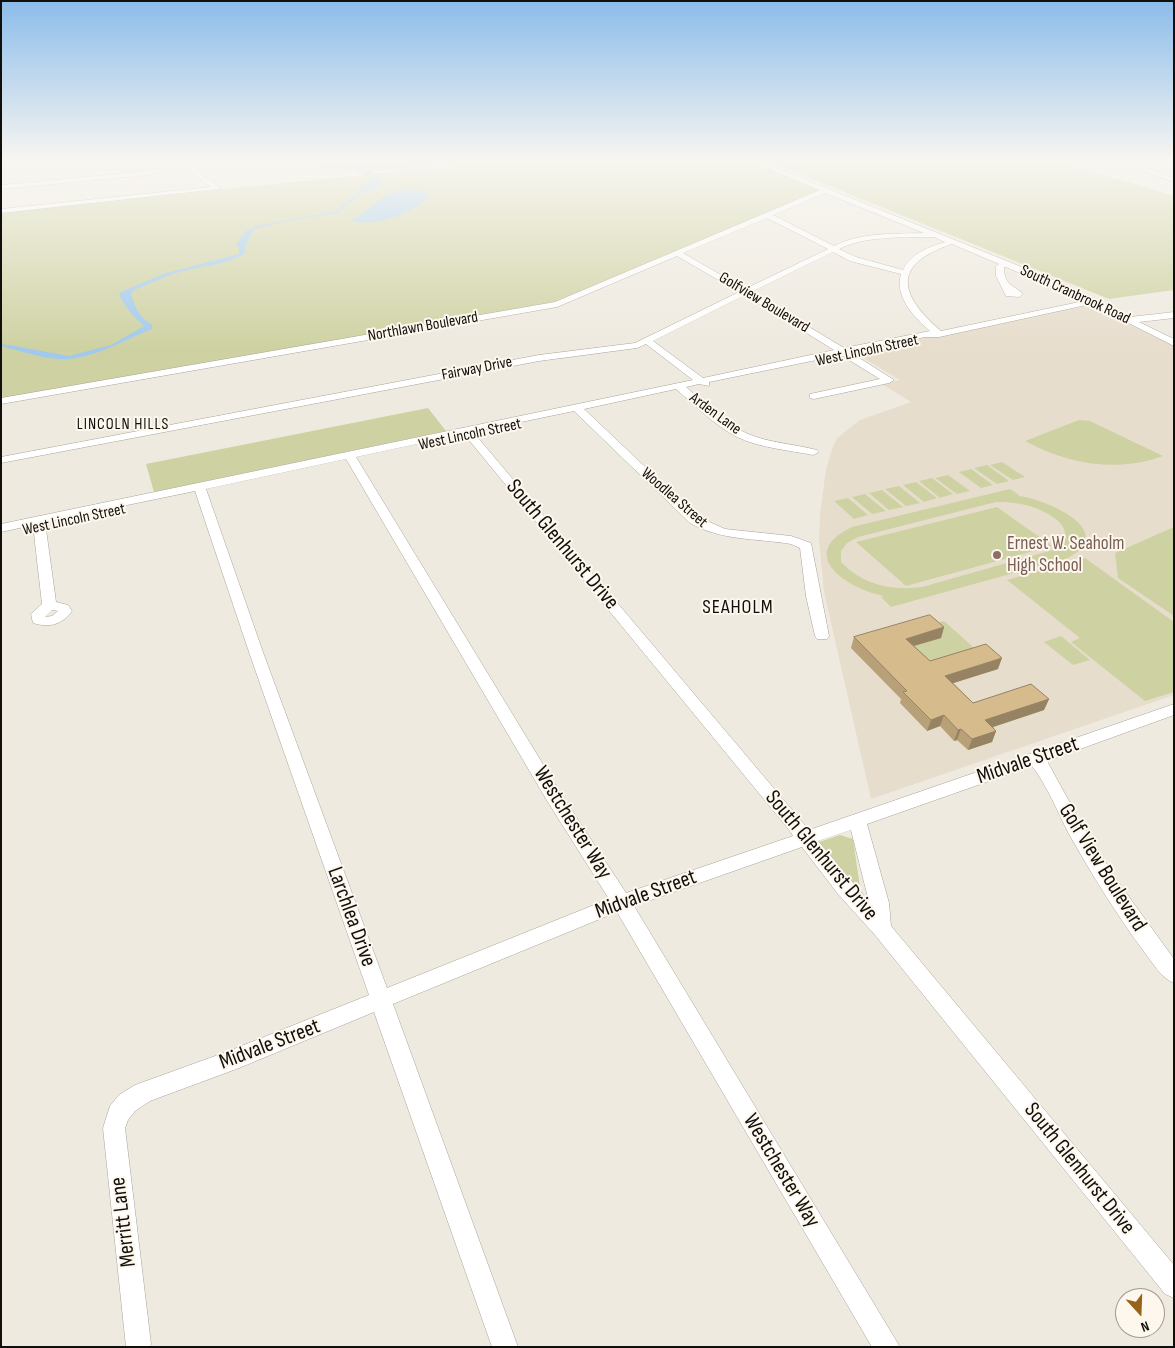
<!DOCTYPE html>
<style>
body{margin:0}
#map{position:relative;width:1175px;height:1348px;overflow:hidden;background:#efeae0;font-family:"Sofia Sans Condensed",sans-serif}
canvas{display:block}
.frame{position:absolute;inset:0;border:2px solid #110f0c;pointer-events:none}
.north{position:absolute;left:1115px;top:1288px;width:50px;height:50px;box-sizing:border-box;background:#fdf7ed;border:1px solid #9f9a93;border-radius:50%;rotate:160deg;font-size:14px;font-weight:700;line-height:20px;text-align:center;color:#110f0c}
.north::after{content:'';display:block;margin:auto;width:18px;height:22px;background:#976219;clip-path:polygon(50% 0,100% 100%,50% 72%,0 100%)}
</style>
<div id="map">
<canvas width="1175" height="1348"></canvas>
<div class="frame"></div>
<div class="north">N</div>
</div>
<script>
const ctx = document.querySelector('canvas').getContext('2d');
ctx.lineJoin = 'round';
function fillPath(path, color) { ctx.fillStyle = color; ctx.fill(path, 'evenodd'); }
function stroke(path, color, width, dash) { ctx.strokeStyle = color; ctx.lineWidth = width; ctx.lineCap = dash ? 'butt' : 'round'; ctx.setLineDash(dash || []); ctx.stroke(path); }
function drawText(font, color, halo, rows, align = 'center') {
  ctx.font = font + ' "Sofia Sans Condensed",sans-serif'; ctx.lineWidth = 4; ctx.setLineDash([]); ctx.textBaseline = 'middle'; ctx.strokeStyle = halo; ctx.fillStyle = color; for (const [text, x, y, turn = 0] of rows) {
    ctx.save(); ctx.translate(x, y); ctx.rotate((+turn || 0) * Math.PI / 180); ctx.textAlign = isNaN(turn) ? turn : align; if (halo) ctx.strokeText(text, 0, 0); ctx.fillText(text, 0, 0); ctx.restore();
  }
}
const built = new Path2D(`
 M1094 301 1174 342V695L871 799 824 592 819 541 820 514 826 469 832 449 837 438 860 420 911 402 882 384 900 380 852 351Z`);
const green = new Path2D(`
 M507 160H750L824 191 561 304 1 400V212Z
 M765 160H1053L1174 196V290L1109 299Z
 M325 161V160H491L359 173 356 170 317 168 314 164Z
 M428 408 446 431 154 492 146 464Z
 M1079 420 1090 421 1163 456C1117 473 1067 464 1025 441Z
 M1002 462 1025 477 1013 480 990 465Z
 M987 465 1009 481 997 484 974 468Z
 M971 469 993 485 981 488 959 472Z
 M948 475 970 491 957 494 935 478Z
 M932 478 953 494 940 498 919 481Z
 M916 482 937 498 924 502 903 485Z
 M899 486 920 503 906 506 885 489Z
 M1010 489 1019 495 1018 496C1035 497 1094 518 1085 543 1082 550 1074 554 1068 558L891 607 881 597 884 596C847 589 795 554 852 527ZM996 502C1009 502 1023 503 1035 508 1056 516 1080 532 1053 550L922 587C892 591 863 585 841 562V551L847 543 858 537Z
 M882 490 903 507 889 510 869 493Z
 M865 494 886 511 872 514 852 497Z
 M848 498 868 515 854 519 834 501Z
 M997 507 1052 546 906 586 856 542Z
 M1174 527V616L1118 578 1115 553Z
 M1085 558 1174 622V692L1145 701 1071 642 1080 638 1007 580Z
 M944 621 982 655 927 672 903 649 927 625Z
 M1061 636 1090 660 1073 665 1044 642Z
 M840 835 853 839 860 887 855 885 819 842Z`);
const water = new Path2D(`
 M369 173 380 180V183L367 189 337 213 283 222 254 229 246 244 244 254C227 264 207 265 188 270 169 274 151 283 134 290L131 294C134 305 140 320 152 324V329C124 340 99 356 69 359 47 361 22 351 1 346V344L9 345 69 356 111 345 144 326C134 317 125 307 119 295L121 292 163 274 239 254V248L236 244 247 230 256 226 336 211 360 190 375 181 367 174Z
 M405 190H418L431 194C421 211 369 230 351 220L359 216 384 196Z`);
const river = new Path2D(`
 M325 160H337L334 163 364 166 383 181C378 188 368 194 360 192V188L372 181 359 171 320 167V163Z`);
const minor = new Path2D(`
 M51 160H78L1 169V165Z
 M748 160H757L1066 285 1130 317 1174 312V318L1139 322 1174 339V346L1091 304 939 337H925L850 352 894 380 889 383 814 399 810 398V394L880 379 841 355 709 382V386L699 384 686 387C705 403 725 424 748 434 770 443 794 444 817 450L819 452 813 455C788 450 760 448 737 437 714 425 696 406 676 389L584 409 698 517 725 529 791 536 811 543 829 636 827 639H817L815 636 806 596 800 548 791 544C755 538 722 541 690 523L574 411 473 432 809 830 1174 704V715L1047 761 1081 823 1116 879 1174 959V983C1161 978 1153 963 1145 953 1117 915 1092 875 1069 834 1057 811 1048 787 1032 766L867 824 889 903 891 926 1174 1265V1298L1165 1294 875 935 838 894 802 847 634 906 900 1347H872L617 912 393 1004 518 1347H492L374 1012 239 1068 150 1101 135 1111 128 1120 125 1128 151 1344 150 1347H126L103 1128 110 1106 119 1095 135 1085 229 1051 369 995 250 655 195 491 45 522 56 602 68 605 72 611C62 625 49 628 33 623L31 614 42 604 33 525 1 532V524L693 380 646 344 637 348 539 361 1 463V457L539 355 635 343 739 292 677 256 557 307 1 404V398L555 302 820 190ZM825 193 924 233C894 234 861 232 834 246L773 215ZM767 218 828 249 745 289 683 253ZM934 237 945 242C929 247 911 253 903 270L856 257 839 249C868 235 903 238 934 237ZM952 244 999 264 996 266V276L1006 296 1019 297 1023 294C1012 284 1004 285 1004 267H1006L1084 301 941 331C898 294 892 264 952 244ZM833 252 850 261 901 274C894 297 915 318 930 331L844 348 751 292ZM745 295 834 350 703 378 653 341ZM464 434 790 831 793 836 626 893 558 789 356 457ZM346 459 546 799 609 899 387 988 264 655 206 489ZM52 610 58 611 52 616 45 617ZM851 830 869 902 818 841Z
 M1076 160H1085L1072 166 1069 164Z
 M1114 160H1124L1174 178V182Z
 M183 161 219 187V189L1 213V209L211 187 182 165 149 175 1 189V185L149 171Z`);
const wall = new Path2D(`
 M944 627 941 638 914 646 930 661 998 669 953 683 973 703 1049 699 1044 710 993 727 996 731 992 742 968 750 957 740 954 741 940 726 927 731 900 703 901 699 851 648 854 637Z`);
const shadedWall = new Path2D(`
 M944 627 941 638 903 649 906 639Z
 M1002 658 998 669 941 687 945 676Z
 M1049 699 1044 710 981 731 985 720Z
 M944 715 940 726 927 731 931 720Z
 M961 729 957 740 954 741 958 730Z
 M996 731 992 742 968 750 972 739Z`);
const building = new Path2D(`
 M930 615 944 627 906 639 930 661 986 644 1002 658 945 676 973 703 1031 684 1049 699 985 720 996 731 972 739 961 729 958 730 944 715 931 720 903 692 907 691 854 637Z`);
const markers = [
 [997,555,5,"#8d6e63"]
];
const farStreetnames = [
 ["South Cranbrook Road",1075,295,25],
 ["Golfview Boulevard",764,303,31],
 ["Northlawn Boulevard",423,327,-10],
 ["West Lincoln Street",867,351,-12],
 ["Fairway Drive",477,369,-11],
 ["Arden Lane",715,414,36],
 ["West Lincoln Street",470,435,-12],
 ["Woodlea Street",674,498,41],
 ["West Lincoln Street",74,520,-12]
];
const farNeighbourhoodnames = [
 ["LINCOLN HILLS",123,425]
];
const educationNames = [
 ["Ernest W. Seaholm",1007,544],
 ["High School",1007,566]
];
const neighbourhoodNames = [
 ["SEAHOLM",738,608]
];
const nearStreetnames = [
 ["South Glenhurst Drive",562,545,50],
 ["Midvale Street",1028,761,-19],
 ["Westchester Way",572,823,58],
 ["South Glenhurst Drive",821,856,50],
 ["Golf View Boulevard",1102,868,58],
 ["Midvale Street",646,895,-20],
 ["Larchlea Drive",351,917,70],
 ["Midvale Street",270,1045,-21],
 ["South Glenhurst Drive",1079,1169,51],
 ["Westchester Way",781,1171,59],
 ["Merritt Lane",124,1222,-97]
];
fillPath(built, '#e7ddcd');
fillPath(green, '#ced2a2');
fillPath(water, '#a0c9ed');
fillPath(river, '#a0c9ed');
stroke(minor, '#a9a39a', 1);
fillPath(minor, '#fff');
fillPath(wall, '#b8a179');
fillPath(shadedWall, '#968363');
fillPath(building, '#d6bb8d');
stroke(building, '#968363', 1);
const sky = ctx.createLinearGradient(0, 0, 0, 349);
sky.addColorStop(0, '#8bbcea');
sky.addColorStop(0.46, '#f8f6f1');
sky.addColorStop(1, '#f8f6f100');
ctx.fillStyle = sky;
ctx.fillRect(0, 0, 1175, 349);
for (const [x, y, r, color] of markers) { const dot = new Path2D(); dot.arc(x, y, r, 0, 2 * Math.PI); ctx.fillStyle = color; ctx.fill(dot); stroke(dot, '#fdf7ed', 2); }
drawText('16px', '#110f0c', '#fdf7ed', farStreetnames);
ctx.letterSpacing = '1px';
drawText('16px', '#110f0c', '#fdf7ed', farNeighbourhoodnames);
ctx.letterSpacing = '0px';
drawText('19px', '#785e54', '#fdf7ed', educationNames, 'left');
ctx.letterSpacing = '1px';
drawText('20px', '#110f0c', '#fdf7ed', neighbourhoodNames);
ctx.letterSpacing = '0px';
drawText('22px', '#110f0c', '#fdf7ed', nearStreetnames);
</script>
